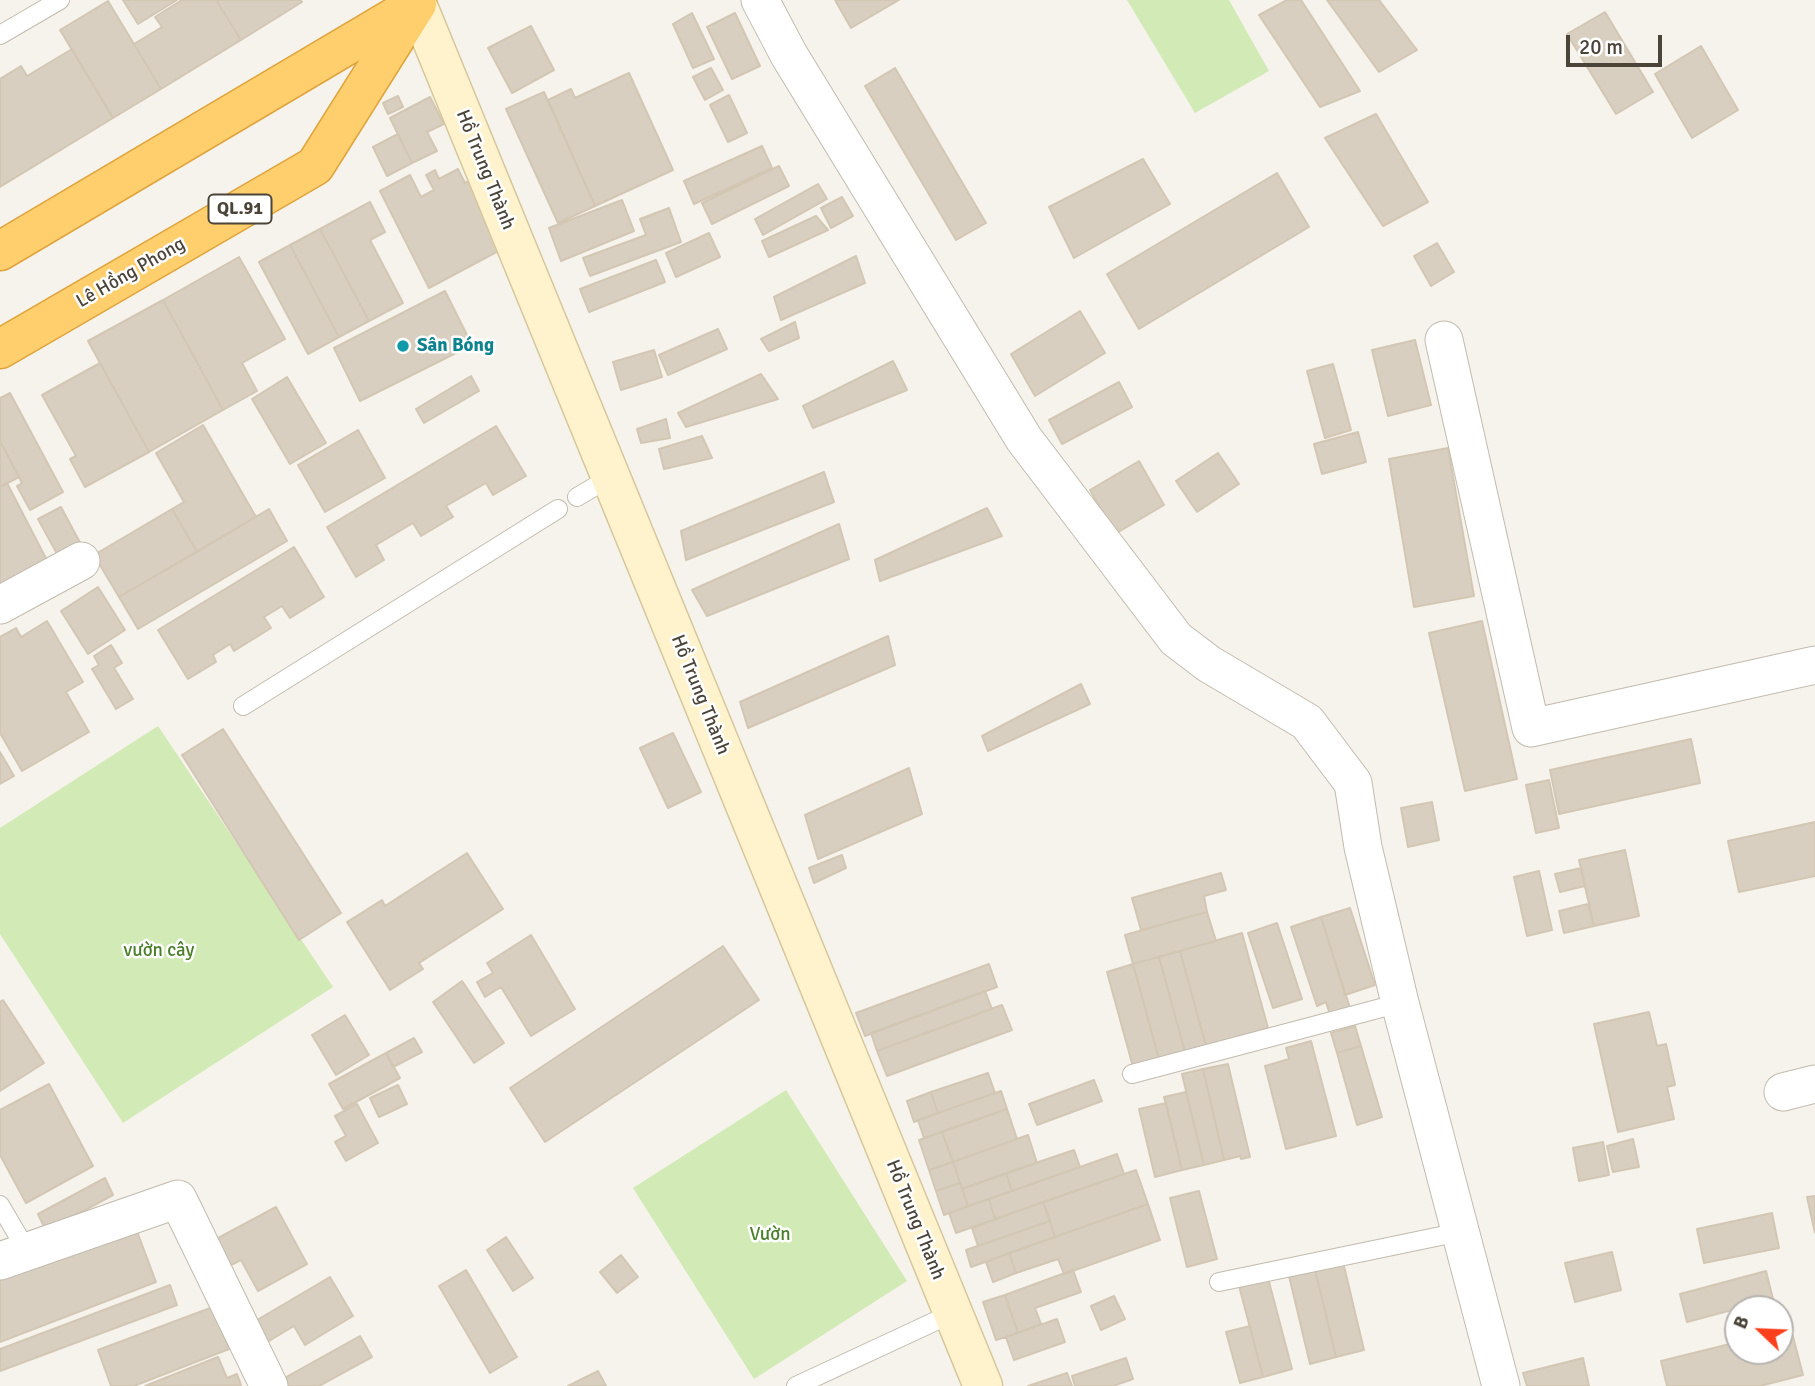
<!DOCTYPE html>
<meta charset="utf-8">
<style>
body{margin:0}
#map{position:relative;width:1815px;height:1386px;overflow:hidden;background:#f6f3ec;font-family:Signika,sans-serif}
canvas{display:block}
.north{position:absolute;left:1724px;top:1295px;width:70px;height:70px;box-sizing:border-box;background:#fff;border:2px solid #b7b4b0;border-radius:50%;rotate:293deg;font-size:19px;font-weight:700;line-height:28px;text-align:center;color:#4b4439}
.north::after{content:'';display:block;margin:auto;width:24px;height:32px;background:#fc3f1d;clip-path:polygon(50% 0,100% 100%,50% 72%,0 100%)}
.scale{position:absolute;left:1566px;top:35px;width:96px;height:32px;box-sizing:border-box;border:4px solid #4b4439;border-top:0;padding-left:9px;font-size:21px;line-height:24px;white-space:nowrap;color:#4b4439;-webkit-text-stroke:5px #fff;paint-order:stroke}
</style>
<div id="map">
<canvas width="1815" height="1386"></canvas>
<div class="north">B</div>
<div class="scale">20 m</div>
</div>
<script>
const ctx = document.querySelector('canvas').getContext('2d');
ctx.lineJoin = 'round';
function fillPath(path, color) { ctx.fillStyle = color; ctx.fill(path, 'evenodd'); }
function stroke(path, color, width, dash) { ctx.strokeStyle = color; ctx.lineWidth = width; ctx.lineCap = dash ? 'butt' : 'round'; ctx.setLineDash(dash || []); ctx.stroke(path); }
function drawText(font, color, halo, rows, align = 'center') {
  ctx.font = font + ' Signika,sans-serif'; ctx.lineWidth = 5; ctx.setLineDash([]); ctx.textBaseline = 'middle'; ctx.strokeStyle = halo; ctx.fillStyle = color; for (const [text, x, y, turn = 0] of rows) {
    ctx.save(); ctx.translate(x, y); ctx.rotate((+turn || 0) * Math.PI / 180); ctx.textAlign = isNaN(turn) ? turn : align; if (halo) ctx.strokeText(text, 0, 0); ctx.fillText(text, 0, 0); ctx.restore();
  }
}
const green = new Path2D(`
 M1127 0H1229L1269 71 1195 113Z
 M158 726 333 987 123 1123 0 934V828Z
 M786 1090 907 1281 754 1379 633 1188Z`);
const building = new Path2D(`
 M123 0H177L138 24Z
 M182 0H216L241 40 161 89 134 44 162 27 155 17Z
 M216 0H300L302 2 241 40Z
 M835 0H899L851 28Z
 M1287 0H1301L1360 91 1320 107 1259 15Z
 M1327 0H1379L1417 50 1379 72Z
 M108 1 161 89 113 118 60 30Z
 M1605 12 1653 92 1616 114 1567 34Z
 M692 13 714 59 693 68 673 24Z
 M735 13 760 66 732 79 707 27Z
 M531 26 554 70 512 93 488 48Z
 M1701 46 1738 110 1692 138 1655 74Z
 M72 49 113 118 0 187V79L21 66 27 76Z
 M711 68 723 90 705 100 693 77Z
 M895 68 986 223 956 240 865 86Z
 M629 73 673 170 595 206 548 100 571 89 575 98Z
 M544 92 595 206 558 223 506 109Z
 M729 95 747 133 728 142 710 105Z
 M398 96 403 107 388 114 383 103Z
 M430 97 444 124 427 132 437 151 412 163 390 118Z
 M1376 114 1428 202 1383 226 1325 138Z
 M398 134 412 163 387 176 373 147Z
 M762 146 772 168 694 204 684 181Z
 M1143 159 1170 204 1074 258 1049 207Z
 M779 166 789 186 712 224 702 203Z
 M458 169 465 183 475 178 504 248 429 288 380 191 410 175 421 197 434 190 426 175 435 170 439 179Z
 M1277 173 1309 227 1139 329 1107 274Z
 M818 184 827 199 763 235 755 219Z
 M842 197 853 216 831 228 821 208Z
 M622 200 634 231 561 261 549 228Z
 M370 202 385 232 370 240 403 303 369 321 320 229Z
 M669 208 681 242 590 276 583 258 646 235 640 219Z
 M816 216 828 230 769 257 762 241Z
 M320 229 369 321 339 337 290 245Z
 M709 233 720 257 676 277 666 253Z
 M1437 243 1454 272 1431 286 1414 256Z
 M290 245 339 337 308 354 259 262Z
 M856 256 865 283 781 320 774 297Z
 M239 257 285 339 242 363 257 391 223 410 163 300Z
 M656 260 665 282 589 312 580 289Z
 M445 291 472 345 360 401 334 348Z
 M163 300 223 410 149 452 88 341Z
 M1080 311 1105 353 1035 396 1011 354Z
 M795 322 799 338 769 351 761 339Z
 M718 329 727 349 668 375 659 355Z
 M1415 340 1431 405 1388 416 1372 350Z
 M654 350 662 377 621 390 613 362Z
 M893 361 907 390 813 428 803 406Z
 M100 363 149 452 85 487 70 459 76 456 42 395Z
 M1333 364 1351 430 1325 438 1307 371Z
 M761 374 778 399 686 427 678 413Z
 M471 376 479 391 424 423 416 409Z
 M287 377 326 443 290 464 252 399Z
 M1119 382 1132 407 1062 444 1049 420Z
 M10 393 63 492 30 510 17 486 22 483 0 441V398Z
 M666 419 670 438 641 443 637 429Z
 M203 425 256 517 197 552 172 509 184 502 156 453Z
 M496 426 526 476 493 495 486 483 446 506 453 517 421 536 413 523 376 545 384 560 356 577 327 527Z
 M358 430 385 478 325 512 298 465Z
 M1358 432 1366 462 1322 474 1314 444Z
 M702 436 712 458 664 469 659 449Z
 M0 441 19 477 0 487Z
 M1448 448 1474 596 1414 607 1389 459Z
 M1218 453 1239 484 1197 512 1176 481Z
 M1139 461 1164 505 1115 534 1090 490Z
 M824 472 834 502 686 560 681 531Z
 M7 483 52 570 0 598V487Z
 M61 507 84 550 62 563 38 519Z
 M987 508 1002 536 880 581 875 560Z
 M172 509 197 552 119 597 94 555Z
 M269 509 287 541 138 629 119 597Z
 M839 524 849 559 707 616 692 590Z
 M294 547 324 597 290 618 282 606 264 617 271 628 234 651 230 644 213 655 216 662 188 679 158 630Z
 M98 587 125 630 88 654 61 611Z
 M47 621 83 682 66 692 89 732 22 771 0 733V637L16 628 21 637Z
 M1482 621 1517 779 1465 791 1429 633Z
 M888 636 895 665 748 728 740 702Z
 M111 645 122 663 114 668 133 699 116 709 92 669 99 665 94 656Z
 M1081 684 1090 704 988 751 982 736Z
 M223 729 341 913 299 940 182 755Z
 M673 733 701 792 668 808 640 748Z
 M1691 739 1700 783 1559 814 1550 770Z
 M0 752 14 776 0 784Z
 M909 768 922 814 818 859 805 815Z
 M1549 780 1559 828 1536 833 1526 785Z
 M1432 802 1439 840 1408 847 1401 808Z
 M1815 822V876L1739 892 1728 841Z
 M1625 850 1639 916 1594 926 1579 860Z
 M467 853 503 909 419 963 423 969 390 990 347 922 382 900 385 906Z
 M842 855 846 868 814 883 809 868Z
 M1581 868 1585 886 1560 892 1555 874Z
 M1539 871 1552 930 1527 936 1514 877Z
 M1221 873 1226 890 1204 896 1207 912 1141 930 1132 898Z
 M1588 904 1594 926 1564 933 1559 911Z
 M1350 908 1375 985 1345 995 1321 917Z
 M1207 912 1216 941 1133 964 1125 935Z
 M1321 917 1350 1008 1330 1015 1326 1002 1317 1006 1291 927Z
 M1277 923 1302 999 1273 1008 1248 933Z
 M1242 933 1268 1028 1206 1046 1180 951Z
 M531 935 575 1009 531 1036 501 987 485 997 477 982 493 973 487 963Z
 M723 946 759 1000 545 1142 510 1088Z
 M1180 951 1206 1046 1185 1052 1159 957Z
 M1159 957 1185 1052 1159 1059 1133 964Z
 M989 964 997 987 865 1036 856 1013Z
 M1133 964 1159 1059 1133 1067 1107 972Z
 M462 981 504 1043 474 1063 433 1002Z
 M985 991 992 1009 877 1051 871 1033Z
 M3 1000 44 1063 0 1091V1002Z
 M1002 1005 1012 1030 887 1076 877 1051Z
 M1649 1012 1657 1046 1666 1044 1675 1085 1667 1087 1674 1119 1618 1132 1594 1024Z
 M345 1015 369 1055 336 1075 312 1035Z
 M1355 1026 1361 1046 1337 1053 1331 1033Z
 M414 1038 422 1052 393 1067 386 1053Z
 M1311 1041 1336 1136 1286 1149 1265 1066 1289 1059 1286 1048Z
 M1361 1046 1382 1117 1357 1125 1337 1053Z
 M386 1053 400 1078 343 1109 329 1084Z
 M1228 1064 1250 1157 1241 1159 1240 1156 1224 1160 1203 1069Z
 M1203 1069 1224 1160 1204 1165 1182 1074Z
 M988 1073 995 1093 938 1113 931 1092Z
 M1094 1080 1102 1101 1037 1125 1029 1104Z
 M49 1084 93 1166 26 1203 0 1155V1110Z
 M398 1085 407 1104 379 1117 370 1098Z
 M1001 1091 1007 1109 924 1138 918 1120Z
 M931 1092 938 1113 914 1122 907 1101Z
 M1186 1092 1204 1165 1182 1170 1164 1097Z
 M1166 1103 1182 1170 1155 1177 1139 1109Z
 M357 1104 378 1143 346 1161 335 1142 346 1136 335 1116Z
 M1007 1109 1017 1139 953 1162 942 1132Z
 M942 1132 953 1162 929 1170 919 1140Z
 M1028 1135 1037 1163 962 1189 953 1162Z
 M1633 1139 1639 1167 1613 1172 1607 1146Z
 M1603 1142 1609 1175 1579 1181 1573 1148Z
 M1074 1150 1080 1167 1012 1191 1006 1173Z
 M1117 1154 1124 1174 995 1219 989 1199Z
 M953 1162 960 1183 936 1191 929 1170Z
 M1136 1170 1148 1204 1055 1237 1043 1202Z
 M1006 1173 1012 1191 968 1206 962 1189Z
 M105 1178 113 1195 46 1231 38 1214Z
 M960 1183 968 1206 944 1215 936 1191Z
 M1199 1191 1217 1259 1187 1267 1170 1198Z
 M1815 1196V1233L1807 1197Z
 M989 1199 995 1219 956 1233 949 1213Z
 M1043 1202 1050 1221 978 1246 972 1228Z
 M1148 1204 1160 1240 1064 1274 1058 1259 1016 1273 1009 1253Z
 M276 1207 307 1264 258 1291 241 1260 221 1270 207 1244Z
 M1772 1213 1779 1248 1704 1263 1697 1229Z
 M1050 1221 1055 1237 971 1267 966 1250Z
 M135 1226 156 1282 0 1342V1277Z
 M506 1237 533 1278 513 1291 487 1250Z
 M1612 1252 1621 1290 1575 1302 1565 1263Z
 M1009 1253 1016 1273 993 1282 986 1262Z
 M621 1255 638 1277 617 1293 600 1272Z
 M1343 1262 1364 1350 1336 1357 1315 1269Z
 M1315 1269 1336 1357 1310 1364 1289 1276Z
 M466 1270 517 1357 490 1373 439 1286Z
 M1073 1270 1081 1292 1035 1308 1041 1324 1018 1333 1005 1295Z
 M1766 1271 1773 1299 1687 1322 1680 1294Z
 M330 1277 353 1316 305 1345 294 1326 264 1344 252 1323Z
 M1268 1278 1292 1369 1263 1377 1239 1286Z
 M170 1285 177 1305 0 1371V1349Z
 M1005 1295 1018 1333 996 1340 983 1302Z
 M1114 1296 1125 1319 1101 1330 1091 1306Z
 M213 1307 229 1349 134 1386H111L98 1350Z
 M1057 1319 1065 1342 1014 1360 1006 1337Z
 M1250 1326 1263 1377 1240 1383 1226 1332Z
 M1791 1329 1803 1375 1760 1386H1667L1661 1361 1738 1342V1351H1780V1331Z
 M360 1336 372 1357 319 1386H282L279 1381Z
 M218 1357 227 1378 237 1374 241 1385 145 1386Z
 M1126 1358 1133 1379 1113 1386H1075L1072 1376Z
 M1583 1358 1589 1386H1527L1523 1373Z
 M598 1371 606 1386H568Z
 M1067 1373 1072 1386H1028Z`);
const lane = new Path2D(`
 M0 35 60 0
 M577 497 611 477
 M243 706 558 509
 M1132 1074 1400 1003
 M0 1205 27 1251
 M1219 1282 1460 1232
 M796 1386 953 1313`);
const street = new Path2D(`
 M760 0 789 55 1024 439 1176 639 1209 664 1307 722 1353 783 1363 847 1400 1003 1501 1386
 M1444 340 1531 728 1815 665
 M0 605 81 561
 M1783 1092 1815 1084
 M0 1261 178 1199 269 1386`);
const secondary = new Path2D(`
 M417 4 983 1386`);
const highway = new Path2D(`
 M0 251 410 8
 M0 349 315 166 417 4`);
const markers = [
 [403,346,7,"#0f9aa8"]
];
const shields = [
 [240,209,63]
];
const shieldNames = [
 ["QL.91",240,209]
];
const streetNames = [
 ["Hồ Trung Thành",485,170,68],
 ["Lê Hồng Phong",131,273,-30],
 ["Hồ Trung Thành",700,695,68],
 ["Hồ Trung Thành",915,1220,68]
];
const cultureNames = [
 ["Sân Bóng",417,346]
];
const parkNames = [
 ["vườn cây",159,951],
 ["Vườn",770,1235]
];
fillPath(green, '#d2eab5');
fillPath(building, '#d8cfc1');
stroke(building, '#d3c7b4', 2);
stroke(lane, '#c2bbae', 20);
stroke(street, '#c2bbae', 39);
stroke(secondary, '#d6c79b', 41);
stroke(highway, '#e0a43c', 41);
stroke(lane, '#fff', 18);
stroke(street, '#fff', 37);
stroke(secondary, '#fff3cd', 38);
stroke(highway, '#ffcf6e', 38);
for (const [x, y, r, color] of markers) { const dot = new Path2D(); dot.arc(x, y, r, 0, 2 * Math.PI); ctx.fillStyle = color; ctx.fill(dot); stroke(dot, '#fff', 2.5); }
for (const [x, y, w] of shields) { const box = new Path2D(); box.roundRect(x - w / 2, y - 14.5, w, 29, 5); ctx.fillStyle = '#fff'; ctx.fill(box); stroke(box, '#4b4439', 2); }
drawText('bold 18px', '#4b4439', null, shieldNames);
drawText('19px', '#4b4439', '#fff', streetNames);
drawText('bold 19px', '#0d838f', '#fff', cultureNames, 'left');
drawText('19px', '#4a7f2a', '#fff', parkNames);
</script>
